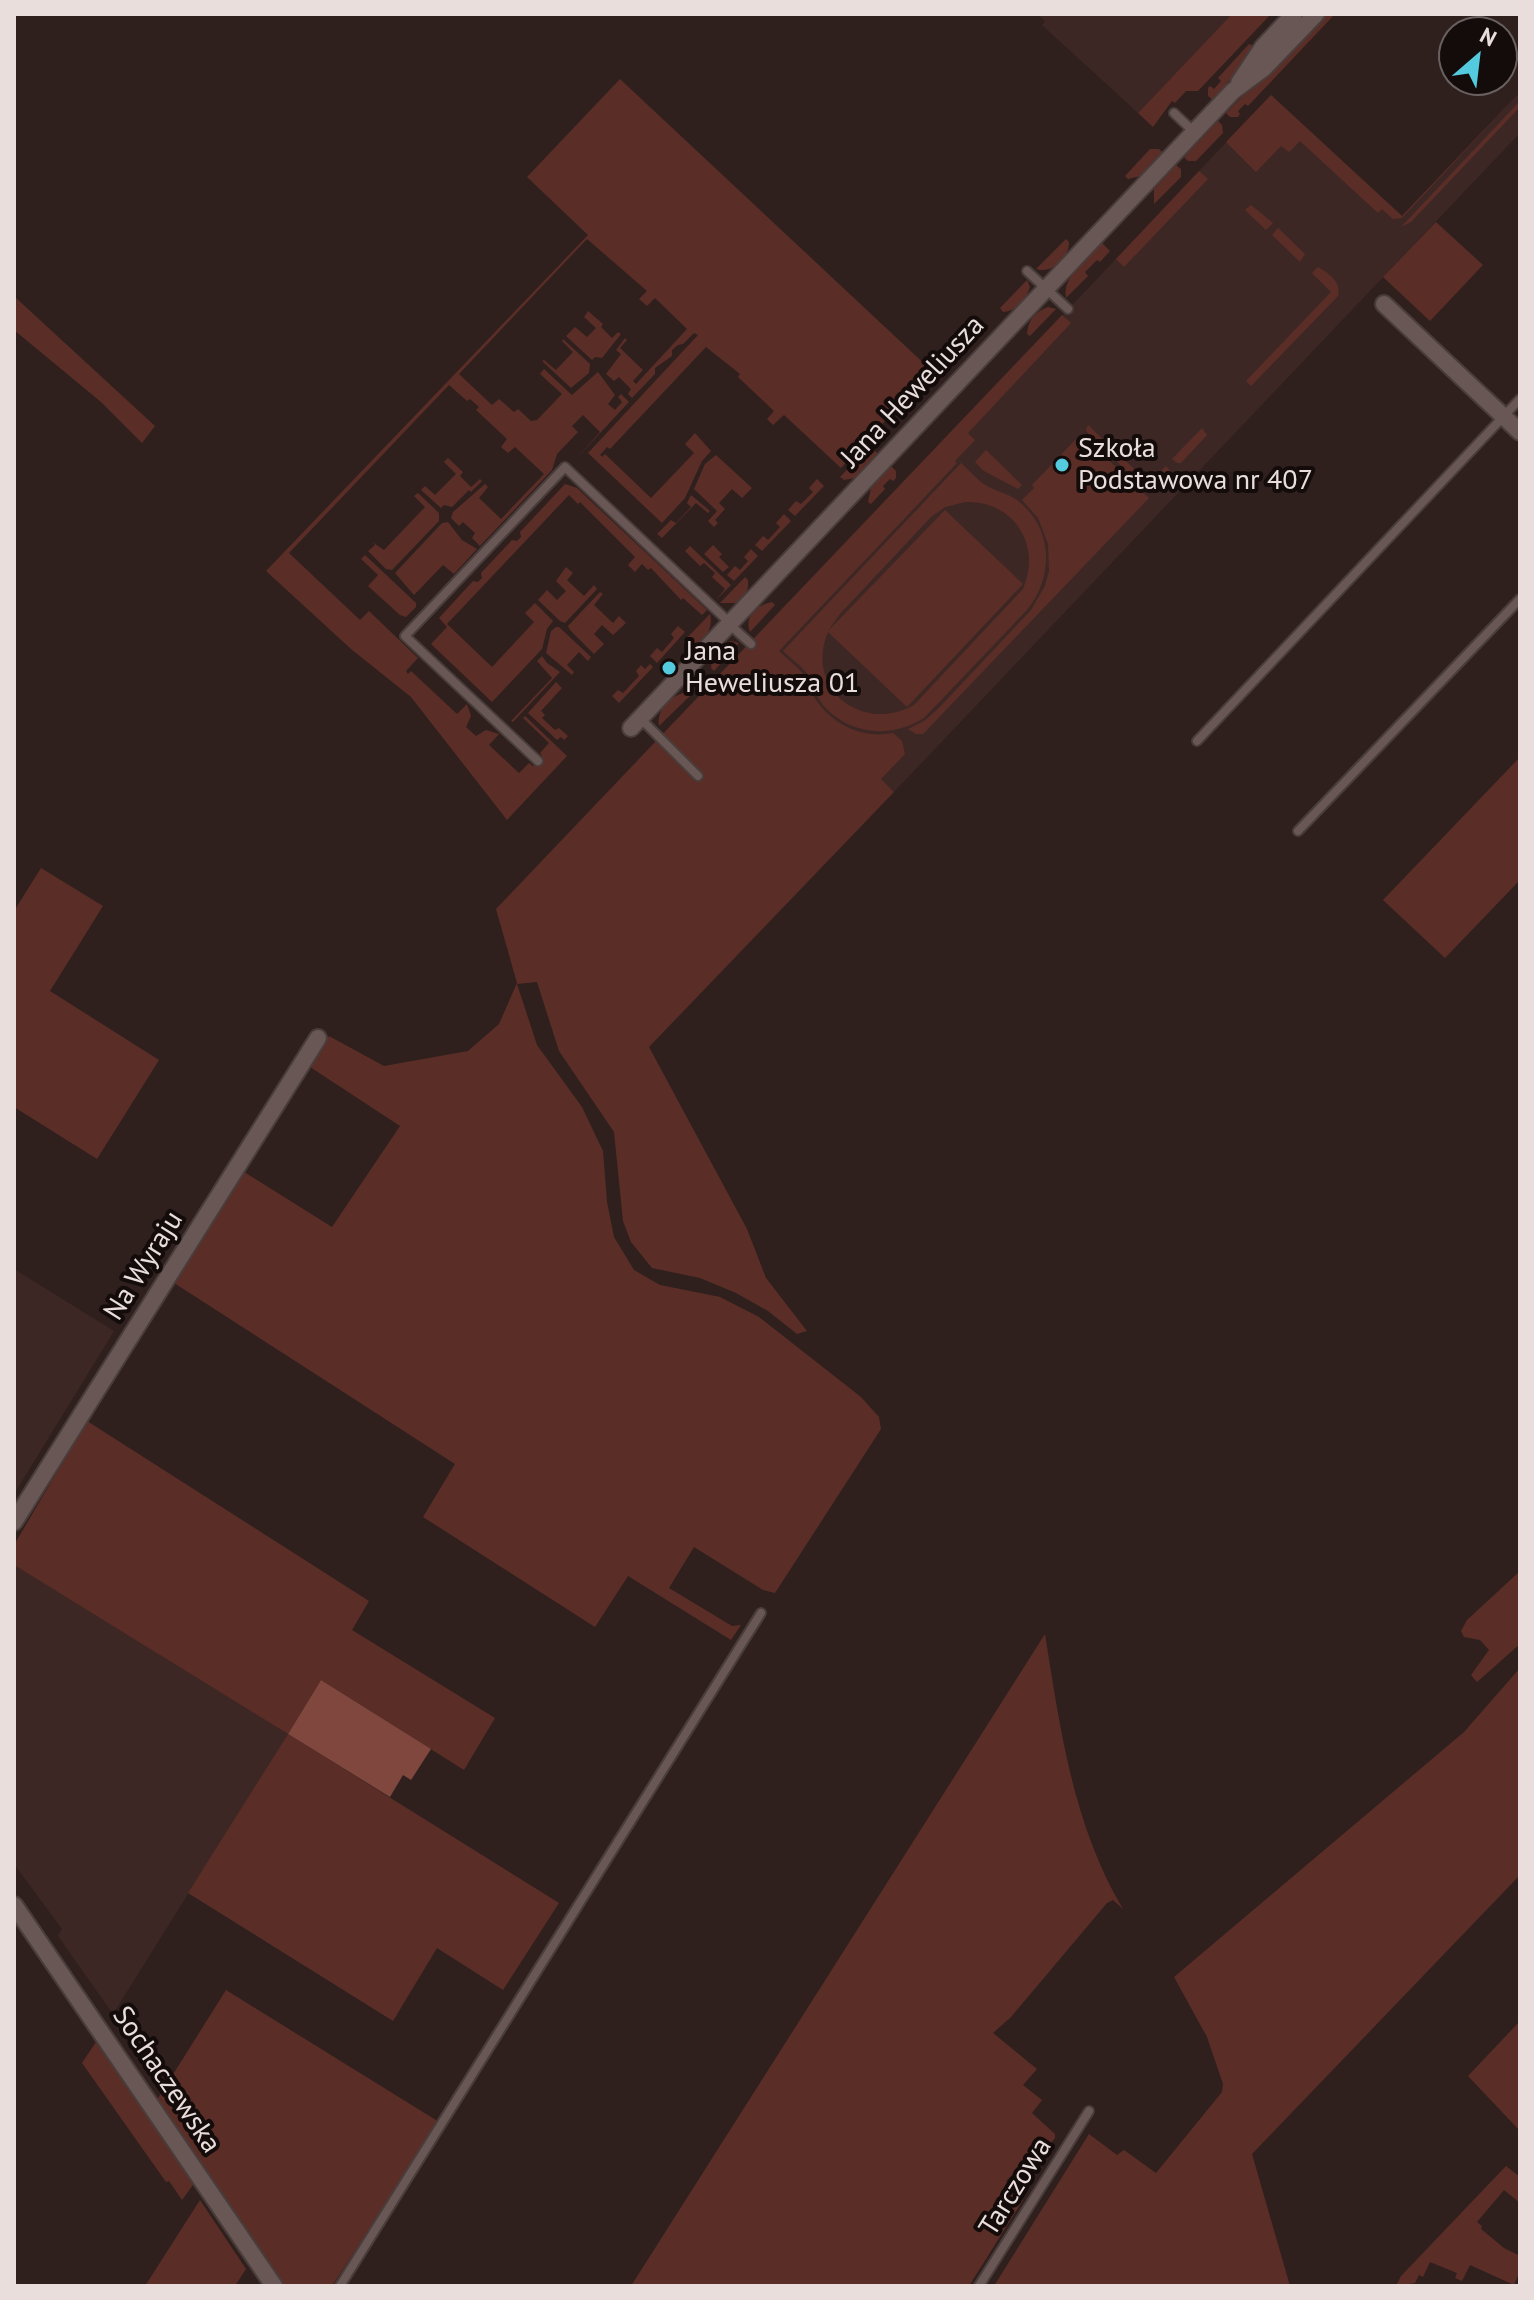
<!DOCTYPE html>
<meta charset="utf-8">
<style>
body{margin:0}
#map{position:relative;width:1534px;height:2300px;overflow:hidden;background:#2f201e;font-family:"PT Sans",sans-serif}
canvas{display:block}
.frame{position:absolute;inset:0;border:16px solid #e9dedc;pointer-events:none}
.north{position:absolute;left:1438px;top:16px;width:80px;height:80px;box-sizing:border-box;background:#130c0b;border:2px solid #69605f;border-radius:50%;rotate:28deg;font-size:22px;font-weight:700;line-height:32px;text-align:center;color:#e9dedc}
.north::after{content:'';display:block;margin:auto;width:28px;height:36px;background:#54cade;clip-path:polygon(50% 0,100% 100%,50% 72%,0 100%)}
</style>
<div id="map">
<canvas width="1534" height="2300"></canvas>
<div class="frame"></div>
<div class="north">N</div>
</div>
<script>
const ctx = document.querySelector('canvas').getContext('2d');
ctx.lineJoin = 'round';
function fillPath(path, color) { ctx.fillStyle = color; ctx.fill(path, 'evenodd'); }
function stroke(path, color, width, dash) { ctx.strokeStyle = color; ctx.lineWidth = width; ctx.lineCap = dash ? 'butt' : 'round'; ctx.setLineDash(dash || []); ctx.stroke(path); }
function drawText(font, color, halo, rows, align = 'center') {
  ctx.font = font + ' "PT Sans",sans-serif'; ctx.lineWidth = 8; ctx.setLineDash([]); ctx.textBaseline = 'middle'; ctx.strokeStyle = halo; ctx.fillStyle = color; for (const [text, x, y, turn = 0] of rows) {
    ctx.save(); ctx.translate(x, y); ctx.rotate((+turn || 0) * Math.PI / 180); ctx.textAlign = isNaN(turn) ? turn : align; if (halo) ctx.strokeText(text, 0, 0); ctx.fillText(text, 0, 0); ctx.restore();
  }
}
const built = new Path2D(`
 M1037 14H1232L1138 113 1042 25 1045 21Z
 M1520 92V133L894 792 745 651 1271 95 1402 216Z
 M14 1269 114 1331 14 1494Z
 M14 1565 288 1734 113 2014 58 1936 62 1929 14 1864Z`);
const green = new Path2D(`
 M1232 14H1271L1198 91H1186L1175 103 1172 101 1153 127 1138 113Z
 M1323 14H1335L1248 106 1245 104 1238 111 1240 114 1238 117H1230L1226 113Z
 M1249 44 1257 47 1213 100 1208 96V88L1210 86 1214 89 1221 81 1218 78Z
 M620 79 932 371 841 468 784 415 773 425 767 419 774 411 738 377 740 374 706 347 610 449 607 447 600 455 602 457 605 454 651 498 694 453 685 444 695 433 711 451 702 461 685 498 662 523 588 453 698 335 694 333 683 344 678 345 672 350V356L655 368V374L632 398 628 394 631 389 619 377 614 381 606 374 621 354 616 350 625 338 627 340 620 348 643 370 633 381 636 384 687 329 655 298 647 306 639 299 647 291 587 239 459 374 492 405 499 399 514 412 518 409 531 421 537 420 562 394 540 374 544 369 572 395 598 372 615 395 608 404 615 410 622 402 618 397 621 394 629 402 574 461 600 432 583 415 572 426 578 432 557 454 552 470 480 546 472 538 475 533 463 522 459 526 451 518 453 512 485 484 488 487 479 498 501 519 544 474 515 447 508 453 501 447 507 439 476 410 479 407 470 399 467 401 449 385 289 553 360 620 369 611 418 658 406 671 408 674 411 671 457 714 467 704 471 716 466 727 476 736 486 730 499 734 489 745 519 773 529 763 533 766 542 756 540 753 549 743 523 718 525 716 567 756 507 820 411 697 351 649 266 571 588 235 527 177Z
 M1520 92 1402 218 1393 219 1382 209 1378 213 1300 141 1289 152 1281 146 1256 172 1226 142 1271 95 1402 216Z
 M1520 101V107L1411 222 1401 227Z
 M1218 121 1222 125 1223 133 1196 161H1188L1184 157Z
 M1150 149H1159L1163 153 1140 176 1128 179 1125 176Z
 M1176 165 1181 169V177L1154 204V189Z
 M1199 171 1208 179 1124 267 1116 259Z
 M1251 205 1273 223 1266 230 1245 210Z
 M1436 222 1483 265 1430 321 1383 277Z
 M1278 228 1305 254 1300 262 1272 235Z
 M1066 239 1069 242C1069 258 1053 274 1036 269Z
 M1102 243 1110 251 1100 262 1097 260 1085 272 1088 276 1066 298C1062 276 1088 258 1102 243Z
 M1318 267C1329 273 1342 283 1338 296L1251 386 1246 381 1331 292 1312 273Z
 M1027 280 1030 287C1026 300 1017 311 1003 312L1000 308Z
 M16 298 155 426 142 443 101 402 14 330Z
 M1048 307 1056 309 1030 336 1027 334C1028 320 1035 312 1048 307Z
 M588 311 603 324 601 327 612 338 618 332 621 334 602 358 595 357 592 360 566 336 575 327 587 337 596 328 584 317Z
 M1062 315 1071 323 968 433 975 440 955 461 957 463 779 651C787 659 800 668 805 677 810 685 811 693 816 700 833 725 863 739 893 733L902 741 905 754 881 779 894 792 649 1047 747 1229 766 1278 807 1331 797 1334 768 1311 736 1293 700 1278 652 1268 631 1242 623 1221 614 1132 559 1051 537 982 517 984 537 1045 582 1107 603 1151 607 1202 614 1237 634 1270 660 1285 720 1297 759 1317 861 1397 879 1417 881 1429 775 1593 763 1590 694 1547 669 1588 732 1626 741 1625 731 1640 628 1576 595 1627 423 1517 455 1464 171 1281 241 1170 332 1227 400 1126 310 1067 329 1036 384 1066 468 1051 499 1024 517 983 496 909Z
 M563 339 590 364 589 373 571 388 542 361 544 360 556 370 573 352 562 341Z
 M1088 425 1149 483 1166 466 1172 473 1153 492H1149L1089 435 1086 430Z
 M1202 428 1207 435 1181 463H1177L1172 459Z
 M1083 436 1149 498 923 734H916L908 729 924 721 938 709 1031 610 1045 586 1049 571 1048 544 1038 518 1022 500 1034 488 1032 485 1078 437Z
 M866 449 874 450 878 454 855 478 844 480 840 477 855 461 859 463 866 456 863 453Z
 M986 450 1022 485 1018 489 984 471 975 462Z
 M716 455 752 488 742 498 732 489 719 503 725 509 715 520 718 523 714 527 708 521 717 511 694 489 705 464Z
 M448 458 463 472 460 476 471 487 480 479 482 481 471 492 469 490 452 507 444 505 441 508 421 490 425 486 435 495 456 474 444 462Z
 M961 463C969 470 976 479 984 484 994 491 1007 493 1017 500 1054 528 1054 577 1027 610L924 718C891 739 849 735 823 705 815 695 813 681 806 672 799 664 790 658 783 651ZM965 502C1013 500 1043 545 1023 589L914 705C863 734 804 689 828 632L907 707 1023 584 945 510 828 631 839 615 931 517 945 507Z
 M891 466 896 471V478L893 481 890 479 883 486 885 489 871 504 868 502 871 488Z
 M817 479 824 486 795 516 788 510 796 501 801 504 813 492 809 488Z
 M565 484 577 488 707 610 702 615 683 598 681 600 651 568 648 570 642 564 635 572 628 565 635 557 580 502 578 504 569 495 447 624 492 667 534 622 525 613 535 603 553 621 547 629 542 649 492 702 431 644 447 627 439 618 473 581 478 582 482 578 481 573 512 540 517 541 521 537 520 532Z
 M418 493 439 513V521L392 570 386 569 368 551 375 545 372 542 384 550 425 507 414 496Z
 M691 495 710 511 708 513 696 503 662 538 657 534 671 520 676 523 691 507 687 503Z
 M784 514 791 521 762 551 755 545 763 536 768 540 780 527 776 523Z
 M448 522 462 540 477 549 454 574 443 565 414 595 395 573 442 523Z
 M713 545 722 554 719 557 729 567 723 572 704 554Z
 M690 546 731 585 716 600 725 589 712 577 715 573 704 563 700 566 685 551Z
 M751 549 758 556 734 581 727 575 735 566 740 570 748 561 744 557Z
 M365 555 416 603V607L406 617 400 615 368 586 378 575 361 559Z
 M566 567 573 573 567 580 584 596 594 585 597 589 565 623 560 621 538 600 547 590 557 600 566 591 556 581Z
 M745 577 748 580C749 591 745 597 736 603H720Z
 M600 592 603 594 594 605 613 623 619 616 626 623 613 635 602 625 594 634 604 644 594 654 570 630 568 626Z
 M772 602 775 605 750 632C744 616 757 605 772 602Z
 M710 614C714 630 703 645 687 646L683 642Z
 M678 626 685 632 657 663 650 656 657 648 662 652 674 638 671 634Z
 M556 627H559L591 657 588 661 579 652 567 665 574 672 572 675 546 653 551 631Z
 M731 641 739 643 714 671 711 668C712 655 718 645 731 641Z
 M542 656 547 663 560 672 513 722 511 721 552 678 537 661Z
 M650 664 653 667 619 703 612 696 618 690 623 693 639 676 636 671 641 665 645 669Z
 M556 682 562 688 541 711 545 715 542 718 555 730 559 728 568 736 564 740 561 737 557 740 528 713Z
 M688 692 691 695 659 726C656 709 672 694 688 692Z
 M1520 757V880L1445 958 1383 900Z
 M41 868 103 906 50 991 159 1060 97 1159 14 1107V911Z
 M87 1421 369 1601 352 1630 495 1718 464 1770 321 1680 288 1734 559 1903 503 1990 437 1948 393 2021 188 1893 288 1734 14 1565V1545Z
 M1520 1571V1644L1477 1682 1471 1675 1489 1650 1480 1640 1464 1637 1461 1631 1467 1620Z
 M1045 1634C1060 1728 1073 1825 1123 1909L1113 1900 1107 1903 1011 2017 993 2033 1037 2069 1023 2085 1042 2100 1032 2113 1055 2134V2138L1027 2172 1016 2171 1006 2181 1017 2198 1023 2200 969 2286H631Z
 M1520 1668V1875L1252 2154 1290 2286H994L1089 2134 1117 2155 1124 2150 1156 2173 1222 2092 1223 2084 1207 2037 1174 1977 1464 1732Z
 M226 1990 439 2122 332 2286H282L157 2100Z
 M1520 2021V2131L1468 2076Z
 M96 2042 191 2180 193 2185 182 2200 169 2181 166 2182 82 2063Z
 M1506 2166 1520 2177V2203L1504 2190 1477 2222 1482 2226 1481 2229 1504 2248 1520 2256V2271L1514 2285 1470 2265 1462 2281 1455 2278 1457 2273 1430 2262 1423 2277 1419 2275 1415 2283 1396 2286 1401 2276Z
 M200 2200 246 2269 235 2286H145Z`);
const forest = new Path2D(`
 M321 1680 431 1749 411 1780 403 1775 390 1797 288 1734Z`);
const service = new Path2D(`
 M1174 113 1194 132
 M1027 271 1068 309
 M729 624 751 644
 M641 719 698 776
 M1197 741 1520 399
 M538 761 405 636 565 467 730 623
 M1298 831 1520 599
 M340 2286 761 1613
 M979 2286 1089 2111`);
const minor = new Path2D(`
 M1239 83 1263 47 1294 14
 M1384 304 1520 432
 M631 728 1233 91 1264 68 1316 14
 M14 1522 318 1038
 M14 1905 274 2286`);
const markers = [
 [1062,465,8,"#54cade"],
 [669,668,8,"#54cade"]
];
const streetNames = [
 ["Jana Heweliusza",913,392,-47],
 ["Na Wyraju",144,1266,-58],
 ["Sochaczewska",166,2080,56],
 ["Tarczowa",1016,2187,-58]
];
const poiNames = [
 ["Szkoła",1078,449],
 ["Podstawowa nr 407",1078,481],
 ["Jana",685,652],
 ["Heweliusza 01",685,684]
];
fillPath(built, '#3d2724');
fillPath(green, '#5b2d27');
fillPath(forest, '#80473e');
stroke(service, '#493d3b', 12);
stroke(minor, '#493d3b', 20);
stroke(service, '#685754', 8);
stroke(minor, '#685754', 16);
for (const [x, y, r, color] of markers) { const dot = new Path2D(); dot.arc(x, y, r, 0, 2 * Math.PI); ctx.fillStyle = color; ctx.fill(dot); stroke(dot, '#130c0b', 3); }
drawText('28px', '#e9dedc', '#130c0b', streetNames);
drawText('28px', '#e9dedc', '#130c0b', poiNames, 'left');
</script>
